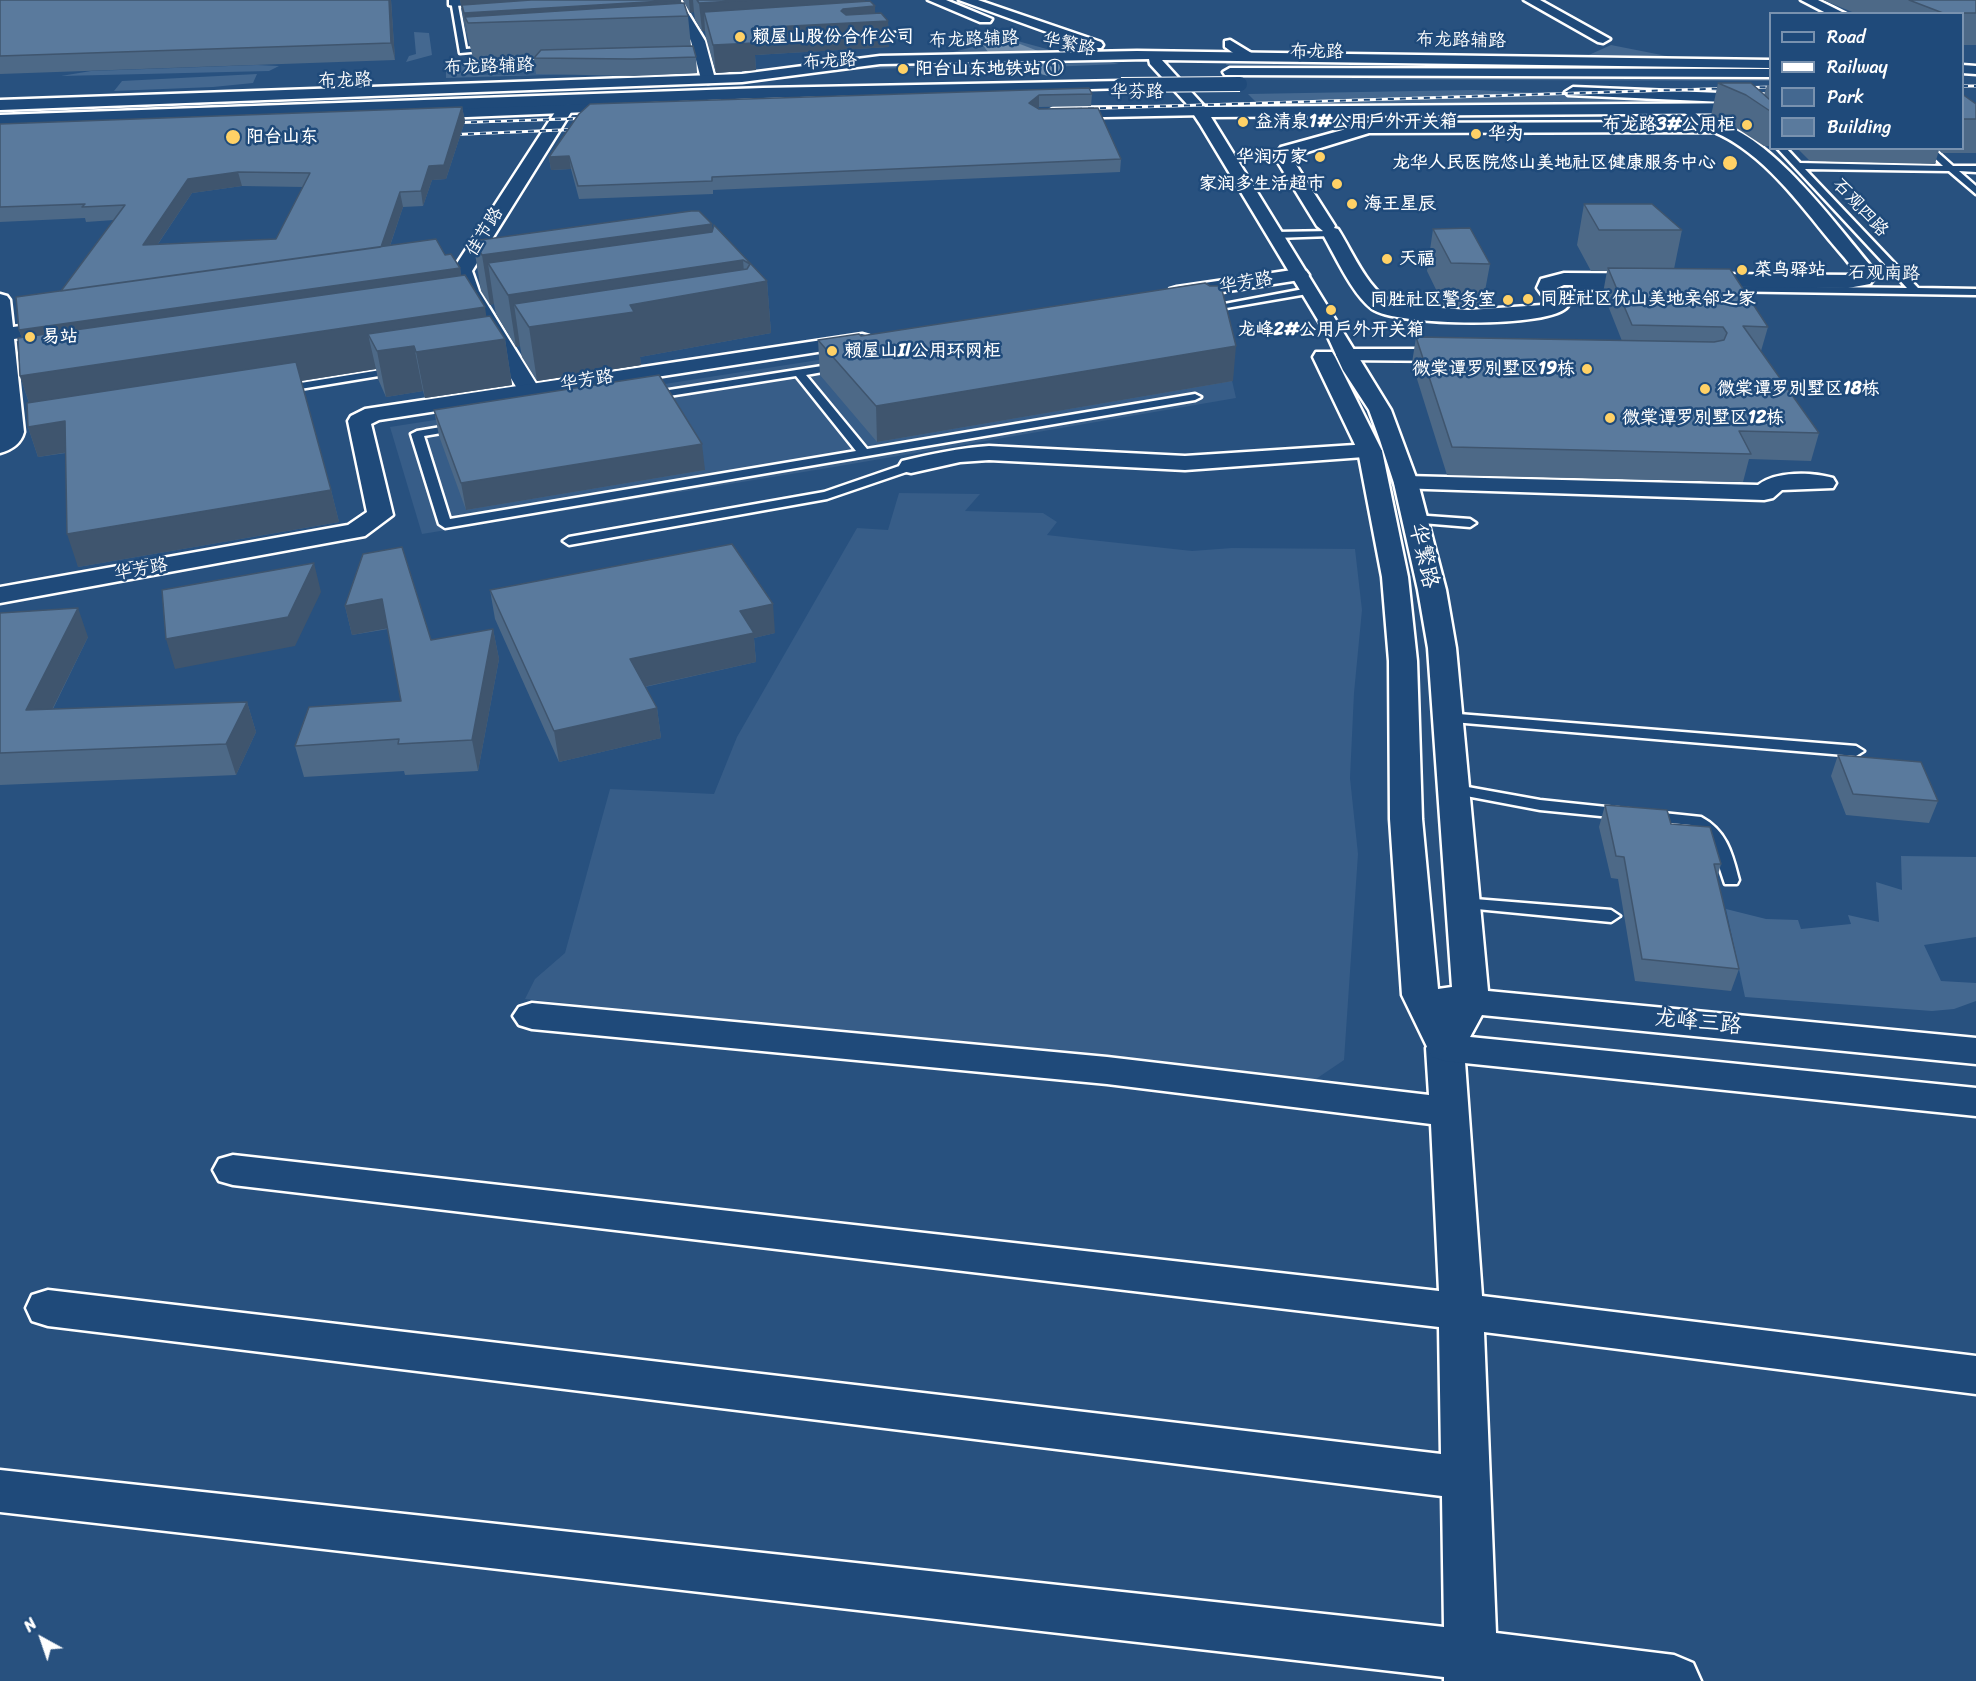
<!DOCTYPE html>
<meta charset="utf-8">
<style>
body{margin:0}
#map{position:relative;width:1976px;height:1681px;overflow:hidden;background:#28517f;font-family:Sriracha,sans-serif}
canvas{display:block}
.legend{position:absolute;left:1769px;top:12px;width:195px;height:138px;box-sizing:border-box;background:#1f4a7a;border:2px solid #7992af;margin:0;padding:8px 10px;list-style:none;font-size:18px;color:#fff}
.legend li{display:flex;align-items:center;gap:12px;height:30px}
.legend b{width:30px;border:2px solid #7992af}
.north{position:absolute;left:12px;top:1609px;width:60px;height:60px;-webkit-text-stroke:4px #1f4a7a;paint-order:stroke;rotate:320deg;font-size:16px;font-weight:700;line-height:24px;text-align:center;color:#fff}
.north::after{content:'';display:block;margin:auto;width:21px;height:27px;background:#fff;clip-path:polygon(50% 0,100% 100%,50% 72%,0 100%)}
</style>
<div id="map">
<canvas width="1976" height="1681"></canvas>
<ul class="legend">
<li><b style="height:8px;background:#1f4a7a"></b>Road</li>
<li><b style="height:8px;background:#fff"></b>Railway</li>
<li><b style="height:16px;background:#446890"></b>Park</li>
<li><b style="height:16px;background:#5a7a9d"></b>Building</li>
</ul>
<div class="north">N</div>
</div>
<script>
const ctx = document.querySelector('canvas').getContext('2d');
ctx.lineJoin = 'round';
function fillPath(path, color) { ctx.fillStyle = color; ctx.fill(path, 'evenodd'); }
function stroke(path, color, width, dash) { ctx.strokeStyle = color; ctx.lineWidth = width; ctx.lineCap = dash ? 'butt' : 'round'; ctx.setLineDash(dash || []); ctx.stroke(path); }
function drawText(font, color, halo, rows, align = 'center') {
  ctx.font = font + ' Sriracha,"LXGW WenKai TC",sans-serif'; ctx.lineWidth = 5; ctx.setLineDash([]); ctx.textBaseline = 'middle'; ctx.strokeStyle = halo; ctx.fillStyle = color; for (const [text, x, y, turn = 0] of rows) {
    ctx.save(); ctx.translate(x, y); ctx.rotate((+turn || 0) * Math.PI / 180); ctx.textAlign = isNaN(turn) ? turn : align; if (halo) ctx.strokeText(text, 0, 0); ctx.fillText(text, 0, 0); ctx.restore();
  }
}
const built = new Path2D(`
 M572 46 556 74 467 75 475 52Z
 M1176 304 1218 319 1236 398 828 468 422 534 390 427Z
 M899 493 980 494 965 511 1043 513 1057 522 1047 535 1082 539 1192 551 1232 548 1355 549 1362 610 1354 693 1350 778 1358 854 1344 1060 1313 1081 525 999 535 979 565 953 610 789 714 794 737 737 857 528 888 530Z`);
const green = new Path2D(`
 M414 32 429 33 432 55 406 62 409 56 416 54Z
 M992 34 1054 51 941 55 977 46Z
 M1611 45 1687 60 1580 59Z
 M1042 59 1102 60 1119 64 1004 69 961 67 813 70 842 66 1017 60 1035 66 1057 65Z
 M1227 61 1770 67 1583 64 1226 65Z
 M471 62 467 75 577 74 446 78V63Z
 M257 65 279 66 269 71 61 76 91 71Z
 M257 74 253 83 213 87 114 91 122 81Z
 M1534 77 1770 79V81L1235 79Z
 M1473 90 1770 102V106L1265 107 1258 104 1248 94Z
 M1901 856 1976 857V937L1924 945 1941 981 1976 983V1001L1954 1009 1932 1011 1745 997 1726 909 1766 919 1798 920 1801 929 1851 924 1848 915 1879 922 1876 882 1902 890Z`);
const river = new Path2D(`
 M999 36 1059 59 1064 66 1059 73 1048 76 1037 73 988 52 983 45 988 38Z`);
const service = new Path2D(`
 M451 0H457L466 49 491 47 493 50 460 53Z
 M904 32 906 35 868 38 865 36Z
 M555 59 558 63 478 65 474 63Z
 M1684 108H1690L1708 125V129H1702L1684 112Z
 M1777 148H1786L1800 163 1943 166 1924 148H1933L1953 166H1976V172L1959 171 1976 186V194L1949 171 1805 169 1918 288 1976 289V295L1717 291 1716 289 1721 286 1907 288Z
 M1334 231 1336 233 1331 236 1275 238 1270 235 1275 232Z
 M1576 284 1626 285 1631 288 1626 291 1573 289V285Z
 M1309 288 1314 291 1313 293 1203 312 1198 309Z
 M841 363 845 364V368L806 375 867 449 1195 394 1201 397 1195 400 445 528 439 524 411 434 417 431 459 424 465 427 459 430 424 436 450 519 856 451 796 376 650 399 644 396 650 393Z
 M399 367 403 368V372L282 392 276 389 282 386Z
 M911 462 915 463V469L827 499 569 545 563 541 569 537 824 492Z
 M1414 515 1470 519 1476 523 1470 527 1410 522V516Z
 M1446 713 1856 746 1864 751 1856 756 1441 721 1438 718 1441 715Z
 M1451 784 1540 800 1701 817C1727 831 1732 853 1739 880L1737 884H1725L1710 839 1691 825 1540 810 1445 792 1443 789Z
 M1462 898 1611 910 1620 916 1611 922 1456 907 1453 903 1456 899Z`);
const minor = new Path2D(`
 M449 0H499L493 4 454 6 449 5Z
 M668 0H680L705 41 715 79 713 82 708 83 701 79 691 41Z
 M1801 0H1818L1846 14H1828Z
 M1230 40 1253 54V60H1243L1225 47V41Z
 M565 104 573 109 472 271 479 291 540 390 537 395H521L518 390 459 291 452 271 557 109Z
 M1199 107 1205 109 1207 112 1205 115 1054 118 1046 113 1054 108Z
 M1716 122C1771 136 1834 222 1870 265L1876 276 1870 284 1848 288 1564 285 1557 288 1568 306C1552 329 1395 326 1372 309 1352 294 1335 255 1322 233L1323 231 1317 226 1274 156 1281 147 1368 123ZM1714 132C1762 152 1799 203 1831 242 1839 252 1851 263 1856 275L1564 273 1541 279 1537 288 1548 303 1542 305 1469 310 1398 305C1369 294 1354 254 1338 229L1334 228 1335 226 1291 157 1369 133Z
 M0 294 7 296 10 300 13 327 64 320 71 322 74 326 71 330 64 332 14 339 24 432C21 444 11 450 0 453Z
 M1347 349H1458L1466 350 1469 355 1466 360 1458 361 1339 360 1336 355 1339 350Z
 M1370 444 1378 446 1382 451 1378 456 1185 470 989 460 960 462 911 473 902 471 899 466 902 461C931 454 959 448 989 446L1185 456Z
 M1406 476 1758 485C1776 471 1811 472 1833 478L1836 483 1833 488 1782 490 1773 498 1764 500 1397 488 1394 483 1397 478Z
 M532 1003 1107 1057 1429 1095 1426 1048 1432 1039 1445 1035 1458 1039 1464 1048 1482 1296 1976 1356V1394L1484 1332 1496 1633 1674 1655 1693 1663 1701 1681H1444V1677L0 1512V1470L1444 1627 1442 1496 48 1326 32 1321 26 1308 32 1295 48 1290 1441 1454 1439 1327 233 1185 219 1181 213 1170 219 1159 233 1155 1439 1291 1431 1124 1107 1084 532 1029 519 1025 513 1016 519 1007Z`);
const tertiary = new Path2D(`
 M1524 0H1540L1610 39 1603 43 1598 42Z
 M1299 269 1306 271 1309 275 1306 279 1177 299 1170 297 1167 293 1170 289 1177 287Z
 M862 334 869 336 873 340 869 344 379 420 371 424 393 515 365 536 0 603V587L348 525 367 512 348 421 351 416 365 409Z`);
const secondary = new Path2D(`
 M928 0H946L992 19 990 22H980Z
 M959 0H978L1101 42 1103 45 1101 48H1091Z
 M1137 51 1770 60V68L1162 60 1205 107 1770 103V113L1211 117 1391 410 1418 483 1446 590 1456 648 1488 991 1976 1038V1064L1482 1015 1470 1037 1976 1088V1116L1445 1061 1432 1057 1402 995 1390 819 1389 661 1382 577 1358 451 1313 357 1316 352H1332L1335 357 1382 451 1408 577 1417 661 1422 819 1438 989 1452 987 1428 648 1418 590 1394 483 1380 440 1369 410 1343 370 1327 335 1200 124 1186 103 1150 64 1149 59 880 64 742 82 0 110V100L742 74 880 56Z
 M631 102 636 104 639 107 636 110 419 119 411 114 419 109Z`);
const primary = new Path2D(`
 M1962 65 1976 66V74L1962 73Z
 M1230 68 1770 69V77L1225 75 1223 72Z
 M1121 81 1126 82 1128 85 1126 88 763 98 0 125V115L763 88Z
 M1573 87 1770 95V104L1568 95 1565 92Z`);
const rail = new Path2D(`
 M1962 86H1976
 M1076 109 1770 87
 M447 123 594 118
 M444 135 585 129`);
const primaryBridge = new Path2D(`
 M1121 85 1240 84`);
const wall = new Path2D(`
 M0 0H391L395 60 0 74Z
 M460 0H681V3L688 16 691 46 696 57 697 73 634 76 536 74 534 59 474 61 465 28Z
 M683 0H865V1L875 6V13L888 21 889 47 755 55 756 70 716 73 706 38 705 31H702L695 20 694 12 690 13Z
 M1823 0H1976V45H1962V14H1857Z
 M1718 83 1764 95 1767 85H1770V146H1764L1738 129 1711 116Z
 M1092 94 1091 106 1039 107 1037 108 1121 159 1120 172 713 190V194L579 199 571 169 551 170 549 157 590 104Z
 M1962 94 1976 104V153H1942L1939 150 1935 164 1810 161 1797 148H1962Z
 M462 107 465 121 446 179 432 180 423 206 403 207 390 246 445 255 460 268 461 275 486 316 505 339 512 385 425 398 423 391 386 397 378 379 376 369 301 381 331 490 339 522 78 567 66 453 38 457 28 427 29 403 20 376 22 338 19 330 61 291 114 220 86 222 85 218 0 222V124ZM242 186 303 187 276 239 158 244 192 193Z
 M1584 204 1682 230 1674 269 1768 327 1761 351 1819 433 1811 461 1749 459 1743 482 1447 475 1412 363 1416 337 1622 341 1603 293 1607 271H1591L1577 245Z
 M713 229 767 281 771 333 640 357 641 365 537 381 522 357 520 346 516 347 496 314 494 304 490 305 481 291 473 241Z
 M1433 229 1490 264 1482 307 1444 306 1427 271Z
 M861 336 1233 381 877 442 820 375 818 340Z
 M434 410 705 470 466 510 439 436Z
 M490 590 775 633 754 638 756 662 645 687 657 708 661 738 559 762 495 619Z
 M345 606 431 640 493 629 499 659 478 771 405 775 404 771 304 777 295 746 401 701 388 629 352 635Z
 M0 613 88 637 53 709 247 702 256 732 236 775 0 785Z
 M1838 755 1938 801 1929 823 1846 815 1831 776Z
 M1605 805 1671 824 1721 864 1717 878 1739 969 1731 991 1635 981 1618 879 1611 878 1599 827Z`);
const shadedWall = new Path2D(`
 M389 0H391L395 60 391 43Z
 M460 0H681L682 16 465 17 469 47 464 13 462 5 466 28Z
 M689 0H693L694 12 690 13Z
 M697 0H865V7L875 6V21H888L889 47 755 55 756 70 716 73 713 45 704 12 705 31H702L699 3Z
 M1039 95V107L1029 115V103Z
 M462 107 465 121 446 179 432 180 423 206 421 191 429 166Z
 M569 156 571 169 551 170 549 157Z
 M238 172 242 186 192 193 147 260 143 245 188 179Z
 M400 192 403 207 381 272 378 256Z
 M712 224 716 264 743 260 745 285 767 281 771 333 640 357 641 365 537 381 529 327 514 304 520 346 516 347 508 295 488 263 494 304 490 305 482 255Z
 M460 268 467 308 33 373 19 330Z
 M485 307 490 341 505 339 512 385 425 398 416 352 414 346 423 391 386 397 377 351 368 334 376 369 36 423 20 376Z
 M1236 346 1233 381 877 442 876 406Z
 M65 421 75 451 38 457 28 427Z
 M702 444 705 470 466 510 461 483Z
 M331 490 339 522 78 567 67 534Z
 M314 563 321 592 295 646 175 669 166 639Z
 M382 599 389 628 352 635 345 606Z
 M773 604 775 633 754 638 756 662 634 689 630 659 740 611Z
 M78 608 88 637 37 740 26 710Z
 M493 629 499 659 478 771 472 740Z
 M247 702 256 732 236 775 226 744Z
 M657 708 661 738 559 762 554 731Z`);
const building = new Path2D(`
 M0 0H389L391 43 0 56Z
 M531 0H680L464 13 462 5Z
 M697 0H752L699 3Z
 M1909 0H1976V13H1943Z
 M870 1 875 6 843 9 841 11 846 15 881 13 888 21 753 28 754 43 713 45 704 12Z
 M684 3 688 16 468 23 465 17Z
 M693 46 696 57 632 59 534 58 541 50Z
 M1718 83H1751L1770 100V111L1746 95Z
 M1089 88 1092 94 1039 95 1029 103 1039 109 1098 108 1121 159 712 177V181L578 186 569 156 549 157 579 114 590 104Z
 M1962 94 1976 104V119H1962Z
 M462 107 444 165 429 166 421 191 400 192 381 247 61 291 125 205 82 207 85 204 0 207V124ZM238 172 310 173 276 239 143 245 188 179Z
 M1584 204H1652L1682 230H1599Z
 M691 211H699L712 224 482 255 473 241Z
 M714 225 767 281 630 305 634 312 529 327 514 304 747 269 750 264 743 260 508 295 488 263 712 232Z
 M1470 228 1490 264 1451 263 1433 229Z
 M436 239 445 255 451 254 460 268 19 330 16 297Z
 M1608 268 1730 269 1768 327 1743 326 1819 433 1739 431 1751 454 1452 447 1416 337 1714 342 1724 340 1727 333 1723 327 1632 325Z
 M465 275 485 307 20 376 18 338Z
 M1205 283 1210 286H1221L1236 346 876 406 818 340 859 334 861 336Z
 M490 316 505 339 416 352 414 346 377 351 368 334Z
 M296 362 331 490 67 534 65 421 28 427 27 403Z
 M659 375 702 444 461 483 434 410Z
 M732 544 773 604 740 611 754 633 630 659 657 708 554 731 490 590Z
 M402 547 431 640 493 629 472 740 398 744 399 739 295 746 309 707 401 701 382 599 345 606 363 554Z
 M314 563 288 617 166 639 162 590Z
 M78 608 26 710 247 702 226 744 0 753V613Z
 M1838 755 1921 762 1938 801 1853 794Z
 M1605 805 1667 810 1671 824 1710 827 1721 864H1714L1739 969 1642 959 1624 857 1616 856Z`);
const markers = [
 [740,37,6,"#ffd166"],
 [903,69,6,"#ffd166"],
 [1243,122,6,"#ffd166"],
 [1747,125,6,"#ffd166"],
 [1476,134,6,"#ffd166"],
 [233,137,8,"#ffd166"],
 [1320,157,6,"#ffd166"],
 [1730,163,8,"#ffd166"],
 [1337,184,6,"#ffd166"],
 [1352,204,6,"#ffd166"],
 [1387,259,6,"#ffd166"],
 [1742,270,6,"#ffd166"],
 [1528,299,6,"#ffd166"],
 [1508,300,6,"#ffd166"],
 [1331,310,6,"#ffd166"],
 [30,337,6,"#ffd166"],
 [832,351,6,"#ffd166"],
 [1587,369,6,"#ffd166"],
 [1705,389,6,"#ffd166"],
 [1610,418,6,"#ffd166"]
];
const farPoinames = [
 ["赖屋山股份合作公司",752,37],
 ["阳台山东地铁站 ①",915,69],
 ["益清泉1#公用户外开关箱",1255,122],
 ["布龙路3#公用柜",1735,125,"right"],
 ["华为",1488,134],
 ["阳台山东",246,137],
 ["华润万家",1308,157,"right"],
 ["龙华人民医院悠山美地社区健康服务中心",1716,163,"right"],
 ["家润多生活超市",1325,184,"right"],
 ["海王星辰",1364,204],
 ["天福",1399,259],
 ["菜鸟驿站",1754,270],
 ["同胜社区优山美地亲邻之家",1540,299],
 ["同胜社区警务室",1496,300,"right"],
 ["龙峰2#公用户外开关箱",1331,330,"center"],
 ["易站",42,337],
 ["赖屋山II公用环网柜",844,351],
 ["微棠谭罗别墅区19栋",1575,369,"right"],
 ["微棠谭罗别墅区18栋",1717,389],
 ["微棠谭罗别墅区12栋",1622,418]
];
const farStreetnames = [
 ["布龙路辅路",974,40,-2],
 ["布龙路辅路",1461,41,1],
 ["华繁路",1069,45,12],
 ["布龙路",1317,52],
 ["布龙路",830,62,-4],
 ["布龙路辅路",489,67,-2],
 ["布龙路",345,81,-2],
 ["华芬路",1137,92],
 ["石观四路",1860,208,47],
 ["佳节路",485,232,-58],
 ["石观南路",1884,274,1],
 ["华芳路",1246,283,-9],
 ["华芳路",587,381,-9],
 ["华芳路",141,570,-10]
];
const streetNames = [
 ["华繁路",1423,556,77],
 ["龙峰三路",1698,1023,6]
];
fillPath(built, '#375d88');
fillPath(green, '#446890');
fillPath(river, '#718dab');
stroke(service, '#fff', 5);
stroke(minor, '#fff', 5);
stroke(tertiary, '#fff', 5);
stroke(secondary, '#fff', 5);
stroke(primary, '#fff', 5);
fillPath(service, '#1f4a7a');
fillPath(minor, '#1f4a7a');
fillPath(tertiary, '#1f4a7a');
fillPath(secondary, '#1f4a7a');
fillPath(primary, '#1f4a7a');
stroke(rail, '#fff', 3);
stroke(rail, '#1f4a7a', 2, [6]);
stroke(primaryBridge, '#fff', 16, []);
stroke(primaryBridge, '#1f4a7a', 14);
fillPath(wall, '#4d6987');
fillPath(shadedWall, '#3f556e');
fillPath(building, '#5a7a9d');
stroke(building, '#3f556e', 1.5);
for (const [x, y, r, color] of markers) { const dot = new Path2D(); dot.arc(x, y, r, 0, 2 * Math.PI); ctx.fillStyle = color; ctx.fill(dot); stroke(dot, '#1f4a7a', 2); }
drawText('bold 18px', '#fff', '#1f4a7a', farPoinames, 'left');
drawText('18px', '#fff', '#1f4a7a', farStreetnames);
drawText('22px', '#fff', '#1f4a7a', streetNames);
</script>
